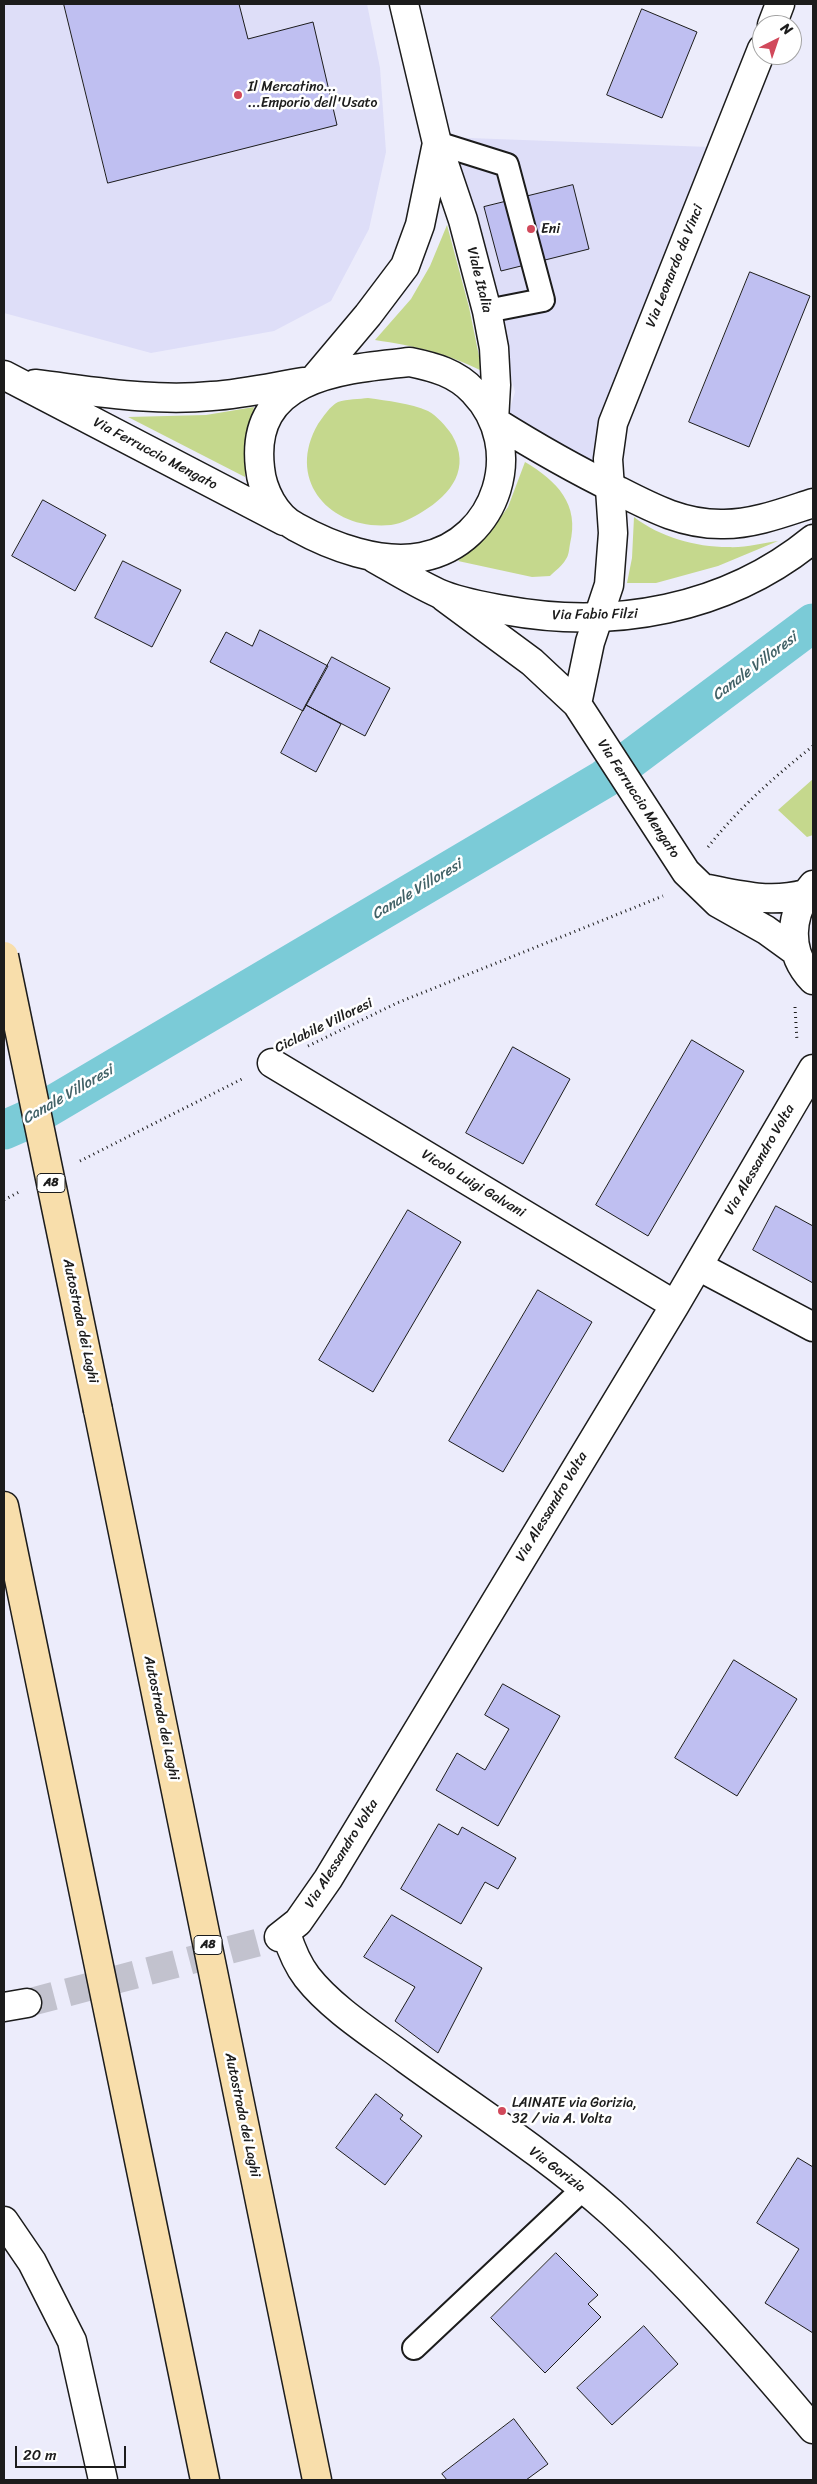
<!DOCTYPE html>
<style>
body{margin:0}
#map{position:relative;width:817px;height:2484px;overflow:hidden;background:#ececfb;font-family:Sriracha,sans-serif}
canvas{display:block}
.frame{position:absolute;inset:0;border:5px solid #1c1c1c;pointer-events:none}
.north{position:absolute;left:752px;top:15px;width:50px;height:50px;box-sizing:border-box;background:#fff;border:1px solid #a4a4a4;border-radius:50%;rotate:41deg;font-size:14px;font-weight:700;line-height:20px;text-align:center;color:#1c1c1c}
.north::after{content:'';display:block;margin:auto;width:18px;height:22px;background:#d1495b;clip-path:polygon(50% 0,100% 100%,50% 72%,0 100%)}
.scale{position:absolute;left:15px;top:2446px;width:111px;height:22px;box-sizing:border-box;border:2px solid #1c1c1c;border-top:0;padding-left:6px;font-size:15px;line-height:18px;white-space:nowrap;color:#1c1c1c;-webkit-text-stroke:4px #fff;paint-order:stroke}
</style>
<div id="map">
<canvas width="817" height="2484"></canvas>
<div class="frame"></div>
<div class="north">N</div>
<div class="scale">20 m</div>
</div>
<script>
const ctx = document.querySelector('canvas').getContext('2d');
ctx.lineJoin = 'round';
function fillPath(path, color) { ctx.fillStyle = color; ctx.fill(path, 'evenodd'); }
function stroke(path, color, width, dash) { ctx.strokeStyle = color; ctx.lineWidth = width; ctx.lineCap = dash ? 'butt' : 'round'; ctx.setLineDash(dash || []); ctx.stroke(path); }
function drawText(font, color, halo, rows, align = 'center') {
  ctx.font = font + ' Sriracha,sans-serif'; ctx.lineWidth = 5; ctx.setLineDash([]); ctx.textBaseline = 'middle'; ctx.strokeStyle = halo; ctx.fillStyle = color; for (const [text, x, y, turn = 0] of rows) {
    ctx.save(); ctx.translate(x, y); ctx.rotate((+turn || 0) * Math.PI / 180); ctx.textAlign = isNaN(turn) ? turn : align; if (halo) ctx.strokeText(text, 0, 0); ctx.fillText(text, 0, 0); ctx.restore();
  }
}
const built = new Path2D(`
 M4 4H367L380 68 386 152 369 229 331 301 274 331 151 353 4 313Z
 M443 137 709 147 618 381 590 468 506 422 515 392 458 172Z`);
const green = new Path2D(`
 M447 225 469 307 482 371C446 353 415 346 375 340L411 299 430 266Z
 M368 398C388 401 410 403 428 411 437 416 446 426 452 435 471 468 452 494 422 512 414 517 401 524 391 525 331 531 285 481 318 424 323 417 330 406 338 402 347 399 360 399 368 398Z
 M254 407 247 438 245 477 128 417 206 415Z
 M525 462C557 481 580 504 570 544 569 549 569 555 566 559 563 565 555 571 550 576L532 577 458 561 488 535 508 507Z
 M634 517C660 537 695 547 728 547 745 548 762 543 778 541L718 566 656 583H627L632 558Z
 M813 779V835L807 837 778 810Z`);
const canal = new Path2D(`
 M4 1130 27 1120 604 779 813 623`);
const building = new Path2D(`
 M64 4H239L248 39 313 22 337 125 108 183Z
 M642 9 697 32 662 118 607 95Z
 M573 185 589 249 501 271 484 207Z
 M750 272 810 296 749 447 689 422Z
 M43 500 106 535 75 591 12 556Z
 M123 561 181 590 152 647 95 618Z
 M260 630 328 666 303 711 210 662 226 632 252 646Z
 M332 657 390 688 365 736 306 705Z
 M306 705 341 724 316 772 281 753Z
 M692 1040 744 1071 648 1236 596 1205Z
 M513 1047 570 1079 523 1164 466 1133Z
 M776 1206 813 1226V1283L753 1250Z
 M408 1210 461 1242 373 1392 319 1360Z
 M538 1290 592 1322 503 1472 449 1441Z
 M734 1660 797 1699 737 1796 675 1758Z
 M503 1684 560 1716 498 1826 436 1790 457 1753 485 1770 509 1729 485 1715Z
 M439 1824 458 1835 462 1827 516 1858 498 1889 485 1882 461 1924 401 1889Z
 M392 1915 482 1968 438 2053 395 2021 415 1987 364 1957Z
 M376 2094 403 2115 400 2119 422 2136 385 2185 336 2148Z
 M798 2158 813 2167V2333L765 2303 799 2249 757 2223Z
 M556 2253 598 2295 588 2304 601 2317 545 2373 491 2318Z
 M644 2326 678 2364 612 2425 577 2388Z
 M514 2419 548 2464 526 2480H447L442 2474Z`);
const streetTunnel = new Path2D(`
 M27 2003 279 1937`);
const path = new Path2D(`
 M708 847C739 808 774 777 813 746
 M795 1007 797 1041
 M308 1046 397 1003 663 896
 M80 1161 244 1078
 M4 1200 19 1192`);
const lane = new Path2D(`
 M437 143 507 165 543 300 487 311
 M414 2348 583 2189`);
const street = new Path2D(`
 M772 25 780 4
 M444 597 532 662 577 704 686 872 718 903 766 930 795 951
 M577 704 590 642 609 585 613 533 608 459 613 423 762 49
 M813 885C789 913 786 952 813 980
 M708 889C741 896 772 903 805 894
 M272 1063 675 1305
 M698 1266 813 1327
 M286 1933C291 1949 297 1964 307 1977 332 2009 374 2035 406 2059 475 2109 548 2156 612 2213 685 2280 750 2354 813 2429
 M279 1937 298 1922 328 1879 675 1305 813 1069
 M4 2007 27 2003
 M4 2221 32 2262 72 2341 103 2480`);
const secondary = new Path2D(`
 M404 4 437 143 463 220 487 311 494 348 496 385 494 421
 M410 362C434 367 457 373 474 392 527 447 498 542 422 557 381 565 332 547 296 527 275 516 262 490 260 468 249 375 344 369 410 362Z
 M4 375 284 521
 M315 378 368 315 405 266 420 225 437 143
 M35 384C93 391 153 402 212 396 242 394 273 387 303 382
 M494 421C534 446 574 469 617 490 652 508 684 525 724 524 754 524 785 512 813 503
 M374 558C395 570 416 583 438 593 458 602 483 606 504 610 613 630 726 610 813 539`);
const highway = new Path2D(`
 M98 1410 317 2480
 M4 1506 205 2480`);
const highwayBridge = new Path2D(`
 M4 956 98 1410`);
const markers = [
 [238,95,5,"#d1495b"],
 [531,229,5,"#d1495b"],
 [502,2111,5,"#d1495b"]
];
const shields = [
 [51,1183,28],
 [208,1945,28]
];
const shieldNames = [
 ["A8",51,1183],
 ["A8",208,1945]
];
const poiNames = [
 ["Il Mercatino...",248,87],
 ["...Emporio dell'Usato",248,103],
 ["Eni",541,229],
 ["LAINATE via Gorizia,",512,2103],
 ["32 / via A. Volta",512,2119]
];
const streetNames = [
 ["Via Leonardo da Vinci",675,266,-68],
 ["Viale Italia",479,280,76],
 ["Via Ferruccio Mengato",155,454,28],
 ["Via Fabio Filzi",595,615,-1],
 ["Via Ferruccio Mengato",638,799,57],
 ["Ciclabile Villoresi",324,1026,-26],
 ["Via Alessandro Volta",760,1160,-60],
 ["Vicolo Luigi Galvani",473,1184,31],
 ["Autostrada dei Laghi",80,1321,78],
 ["Via Alessandro Volta",552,1507,-59],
 ["Autostrada dei Laghi",161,1718,78],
 ["Via Alessandro Volta",342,1854,-58],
 ["Autostrada dei Laghi",242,2115,78],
 ["Via Gorizia",557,2170,37]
];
const waterNames = [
 ["Canale Villoresi",755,667,-37],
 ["Canale Villoresi",417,890,-31],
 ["Canale Villoresi",68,1095,-30]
];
fillPath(built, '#dedef8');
fillPath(green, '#c5d88d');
stroke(canal, '#7bcbd7', 39);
fillPath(building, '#bfbff1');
stroke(building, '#1c1c1c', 1);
stroke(streetTunnel, '#c2c2ce', 28, [28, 14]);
stroke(lane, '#1c1c1c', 26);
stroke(street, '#1c1c1c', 31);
stroke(secondary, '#1c1c1c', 31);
stroke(highway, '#1c1c1c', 31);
stroke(path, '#1c1c1c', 3, [1, 4]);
stroke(lane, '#fff', 22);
stroke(street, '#fff', 28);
stroke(secondary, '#fff', 28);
stroke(highway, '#f8deab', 28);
stroke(highwayBridge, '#1c1c1c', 31, []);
stroke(highwayBridge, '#f8deab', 28);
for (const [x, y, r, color] of markers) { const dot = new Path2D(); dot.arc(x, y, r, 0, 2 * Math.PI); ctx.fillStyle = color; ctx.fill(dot); stroke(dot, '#fff', 2); }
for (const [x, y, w] of shields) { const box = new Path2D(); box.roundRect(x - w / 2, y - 9.5, w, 19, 4); ctx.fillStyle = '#fff'; ctx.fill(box); stroke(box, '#1c1c1c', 1); }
drawText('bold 12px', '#1c1c1c', null, shieldNames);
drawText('14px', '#1c1c1c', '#fff', poiNames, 'left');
drawText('14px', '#1c1c1c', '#fff', streetNames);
drawText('italic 15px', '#426267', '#fff', waterNames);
</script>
